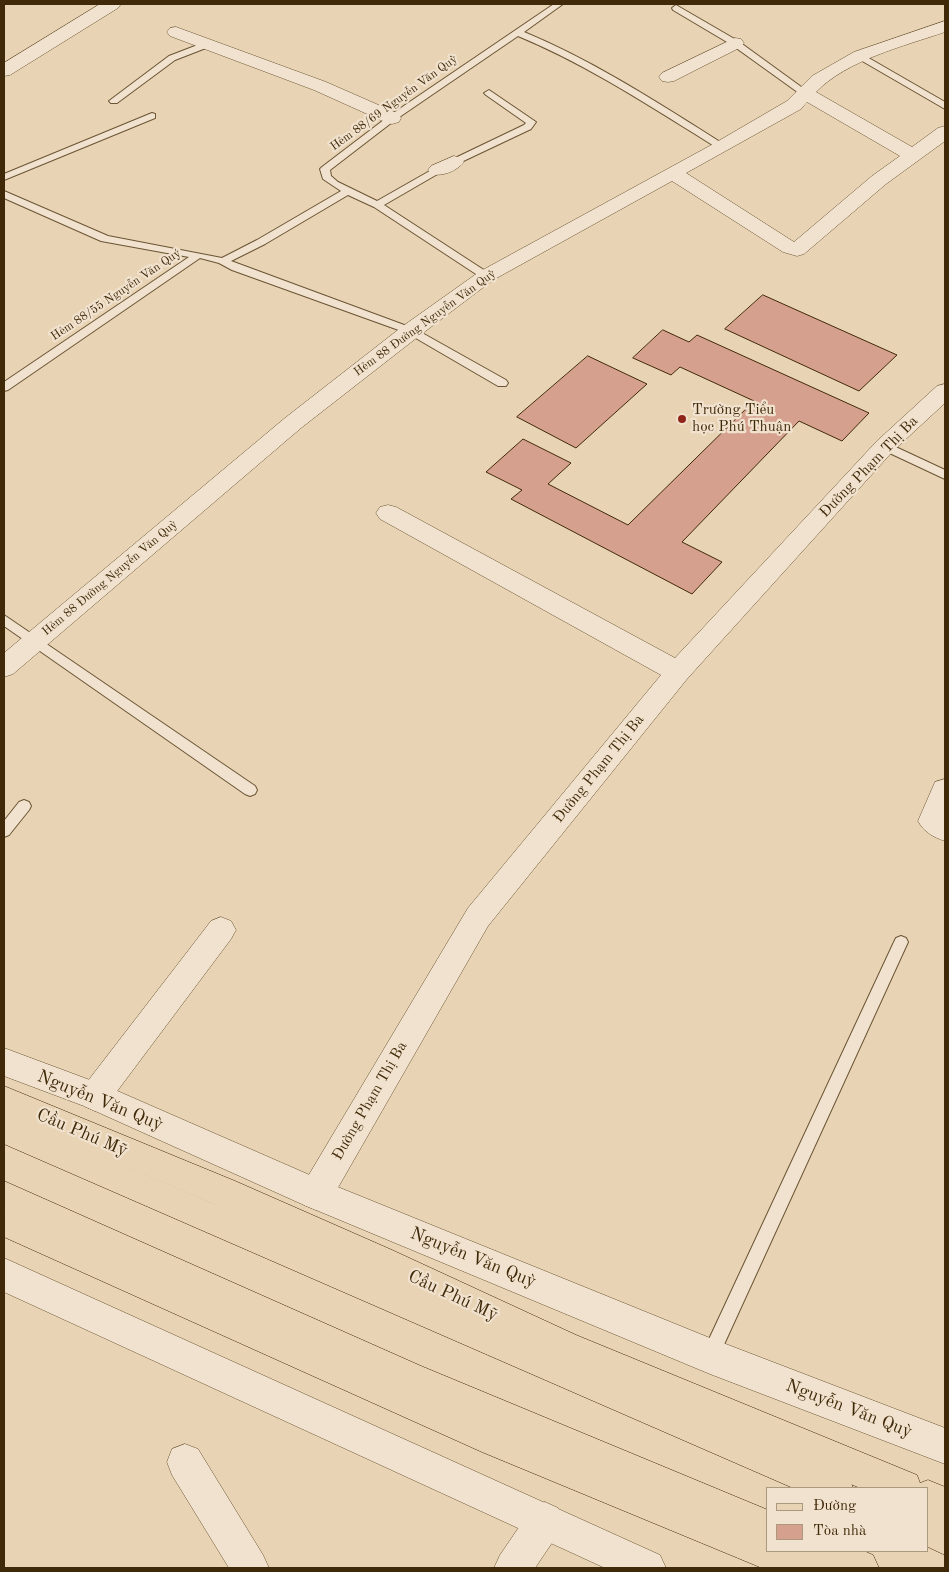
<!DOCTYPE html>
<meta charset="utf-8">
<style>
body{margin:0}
#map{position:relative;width:949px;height:1572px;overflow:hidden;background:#e8d3b4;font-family:"Old Standard TT",serif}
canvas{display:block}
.frame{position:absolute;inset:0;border:5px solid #402908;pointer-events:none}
.legend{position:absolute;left:766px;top:1487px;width:162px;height:65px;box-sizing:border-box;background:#f0e2ce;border:1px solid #aa987f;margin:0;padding:6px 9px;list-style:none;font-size:15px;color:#402908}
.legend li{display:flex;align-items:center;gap:10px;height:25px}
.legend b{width:25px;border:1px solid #aa987f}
</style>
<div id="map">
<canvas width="949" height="1572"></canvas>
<div class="frame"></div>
<ul class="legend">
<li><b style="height:6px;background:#e8d3b4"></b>Đường</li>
<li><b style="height:14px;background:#d6a08f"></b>Tòa nhà</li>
</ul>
</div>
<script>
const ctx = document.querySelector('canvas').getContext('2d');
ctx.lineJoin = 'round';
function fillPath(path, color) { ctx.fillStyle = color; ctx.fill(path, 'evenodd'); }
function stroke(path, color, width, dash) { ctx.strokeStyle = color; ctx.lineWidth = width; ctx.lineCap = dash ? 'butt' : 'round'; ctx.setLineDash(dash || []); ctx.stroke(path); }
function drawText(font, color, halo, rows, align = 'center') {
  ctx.font = font + ' "Old Standard TT",serif'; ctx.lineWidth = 4.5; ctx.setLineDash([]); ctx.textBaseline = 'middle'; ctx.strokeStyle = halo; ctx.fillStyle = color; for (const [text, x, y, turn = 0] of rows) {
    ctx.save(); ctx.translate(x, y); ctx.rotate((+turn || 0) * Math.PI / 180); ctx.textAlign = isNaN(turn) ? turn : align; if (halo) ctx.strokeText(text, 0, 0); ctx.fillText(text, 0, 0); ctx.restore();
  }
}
const building = new Path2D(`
 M763 295 897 355 859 391 725 329Z
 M663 330 689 342 697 335 869 413 842 441 799 421 682 542 722 562 692 594 511 499 522 490 486 472 523 439 571 463 548 484 628 525 754 401 680 367 671 375 633 358Z
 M588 356 647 384 576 448 517 417Z`);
const service = new Path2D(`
 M554 4H563L524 32C596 62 660 104 725 145V149H719C653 108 590 66 518 36L395 120 330 170 331 176 338 182 377 201 435 168H441V172L384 205 490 274 491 276 490 278H482L374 207 348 195 265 244 231 261 415 329 506 380 508 383 506 386H498L407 333 232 270 219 263 200 258 8 390 4 391V382L189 257 101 241 4 198V191L108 236 222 258 257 240 341 191 323 179 320 169 322 167 389 116Z
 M676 5 738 41 811 94 806 97 803 96 732 45 673 10 672 8Z
 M208 41 212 44 211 46 175 60 117 103H111L109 101 169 56Z
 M860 53 945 102V109L857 58V54Z
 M489 90 536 122 531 129 457 164H451V160L524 125 526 123 486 95 484 93Z
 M152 113 155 114V118L4 180V174Z
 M885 442 945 470V479L881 449 879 446Z
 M4 615 255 786 257 790 255 794 250 796 245 794 4 626Z
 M24 800 29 802 31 806 29 810 9 835 4 837V821L19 802Z
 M901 936 906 938 908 942 716 1362 710 1365 704 1362 701 1356 704 1350 894 942 896 938Z`);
const minor = new Path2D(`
 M100 4H121L118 8 10 75 4 76V63Z
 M945 21V32C904 46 847 60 816 92L912 147 938 128 945 126V141L886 184 804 254 797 256 783 252 672 181 493 280 419 336 301 428 13 674 4 677V653L285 418 403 326 479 272 715 143 787 101 812 76 854 52ZM807 102 900 156 872 176 794 242 686 173 801 109Z
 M176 27 326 82 399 114 401 118 399 122 392 124 385 122 314 90 170 36 167 32 170 28Z
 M735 38 741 39 744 43 741 47 674 81 668 82 662 81 659 77 662 73Z
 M454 156 461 158 464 162C457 171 442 177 431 174L428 170 431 166Z
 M945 384V403L893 451 687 679 488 926 328 1205 316 1210 304 1205 300 1194 304 1183 468 908 661 675 380 519 376 513 380 507 388 505 396 507 675 658 877 441 937 386Z
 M945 779V841C933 837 924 832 918 821L935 782Z
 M221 917 231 921 236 930 231 939 106 1106 95 1111 84 1106 79 1096 84 1086 211 921Z
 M185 1444 198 1449 263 1555 269 1568H229L172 1475 167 1462 172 1449Z
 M545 1502 558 1508 564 1521 558 1534 535 1568H494L500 1555 532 1508Z`);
const tertiary = new Path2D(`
 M4 1048 106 1086 328 1183 710 1338 945 1428V1464L710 1374 304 1205 84 1106 4 1076Z
 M4 1258 660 1555 666 1568H605L4 1292Z`);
const primary = new Path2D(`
 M4 1086 235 1181 392 1250 576 1335 917 1475 920 1483 928 1480 945 1487V1523L928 1516V1488H860L553 1360 211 1203 4 1115Z
 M4 1204 506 1426 768 1533V1551H811L820 1555 826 1568H762L482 1452 4 1237Z`);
const trunk = new Path2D(`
 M4 1114 848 1475 853 1488H793L4 1144Z
 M4 1181 421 1366 768 1510V1548L397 1390 4 1213Z
 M928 1509 945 1517V1555L928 1547Z
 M800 1551H864L873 1555 879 1568H815L806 1564Z`);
const markers = [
 [682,419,5,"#8f2418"]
];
const farStreetnames = [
 ["Hẻm 88/69 Nguyễn Văn Quỳ",394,103,-36],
 ["Hẻm 88/55 Nguyễn Văn Quý",116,295,-34],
 ["Hẻm 88 Đường Nguyễn Văn Quỳ",425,323,-36],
 ["Hẻm 88 Đường Nguyễn Văn Quỳ",110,578,-40]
];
const poiNames = [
 ["Trường Tiểu",692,410],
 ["học Phú Thuận",692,427]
];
const streetNames = [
 ["Đường Phạm Thị Ba",869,467,-46],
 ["Đường Phạm Thị Ba",599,769,-51],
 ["Đường Phạm Thị Ba",370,1101,-60]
];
const nearStreetnames = [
 ["Nguyễn Văn Quỳ",100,1101,22],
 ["Cầu Phú Mỹ",82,1133,23],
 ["Nguyễn Văn Quỳ",473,1258,22],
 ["Cầu Phú Mỹ",453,1296,25],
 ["Nguyễn Văn Quỳ",849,1409,21]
];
fillPath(building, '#d6a08f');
stroke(building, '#402908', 1);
stroke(service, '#6a5433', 2);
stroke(minor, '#6a5433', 1);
stroke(tertiary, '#6a5433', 1);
stroke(primary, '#402908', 1);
stroke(trunk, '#402908', 1);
fillPath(service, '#f0e2ce');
fillPath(minor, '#f0e2ce');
fillPath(tertiary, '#f0e2ce');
fillPath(primary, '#e8d3b4');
fillPath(trunk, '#e8d3b4');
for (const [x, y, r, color] of markers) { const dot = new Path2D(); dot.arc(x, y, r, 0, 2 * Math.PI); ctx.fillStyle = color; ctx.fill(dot); stroke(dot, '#f0e2ce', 2); }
drawText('12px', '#402908', '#f0e2ce', farStreetnames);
drawText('15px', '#402908', '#f0e2ce', poiNames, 'left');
drawText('15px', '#402908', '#f0e2ce', streetNames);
drawText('18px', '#402908', '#f0e2ce', nearStreetnames);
</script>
